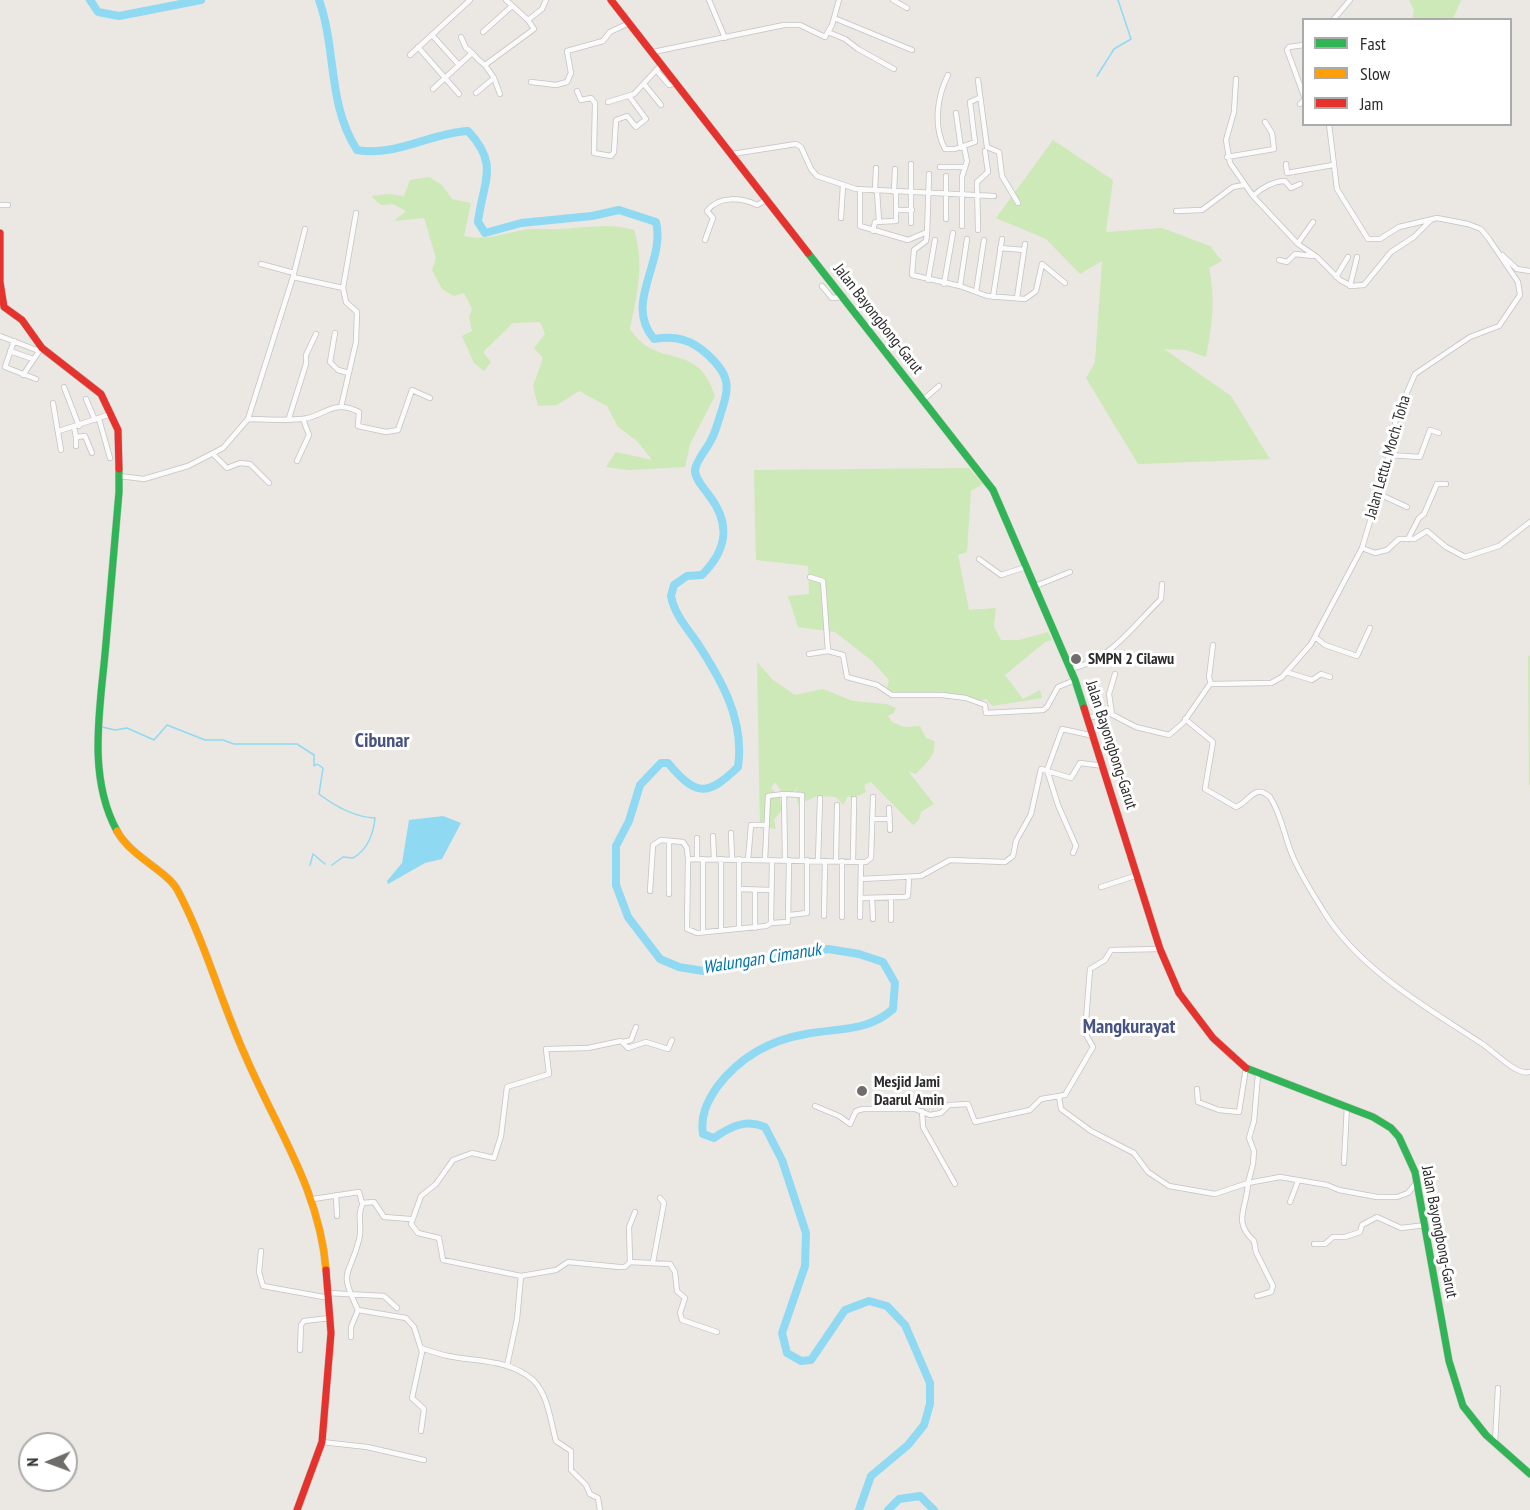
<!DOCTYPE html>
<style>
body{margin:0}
#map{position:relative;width:1530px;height:1510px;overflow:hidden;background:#ebe7e2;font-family:"PT Sans Narrow",sans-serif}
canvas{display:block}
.legend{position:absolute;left:1302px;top:18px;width:210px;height:108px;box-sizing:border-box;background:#fff;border:2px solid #ababab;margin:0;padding:8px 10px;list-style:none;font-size:18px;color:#2c2c2c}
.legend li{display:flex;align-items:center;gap:12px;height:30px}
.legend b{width:30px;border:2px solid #ababab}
.north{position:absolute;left:18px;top:1432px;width:60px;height:60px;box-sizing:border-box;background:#fff;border:2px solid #ababab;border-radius:50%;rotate:269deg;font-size:16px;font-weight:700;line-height:24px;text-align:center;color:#2c2c2c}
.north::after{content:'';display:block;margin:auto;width:21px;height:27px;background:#6f6d6c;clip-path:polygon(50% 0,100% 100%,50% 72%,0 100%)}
</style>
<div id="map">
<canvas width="1530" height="1510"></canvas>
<ul class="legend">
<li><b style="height:8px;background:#30b455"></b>Fast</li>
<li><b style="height:8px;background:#ff9f0a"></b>Slow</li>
<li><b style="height:8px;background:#e5322d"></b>Jam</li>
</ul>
<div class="north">N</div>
</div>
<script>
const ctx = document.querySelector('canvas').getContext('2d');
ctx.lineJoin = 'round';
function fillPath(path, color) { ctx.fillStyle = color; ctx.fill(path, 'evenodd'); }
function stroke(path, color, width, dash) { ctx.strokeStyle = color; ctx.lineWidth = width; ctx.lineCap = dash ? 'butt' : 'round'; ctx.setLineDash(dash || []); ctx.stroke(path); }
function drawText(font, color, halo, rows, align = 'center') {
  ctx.font = font + ' "PT Sans Narrow",sans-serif'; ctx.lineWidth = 6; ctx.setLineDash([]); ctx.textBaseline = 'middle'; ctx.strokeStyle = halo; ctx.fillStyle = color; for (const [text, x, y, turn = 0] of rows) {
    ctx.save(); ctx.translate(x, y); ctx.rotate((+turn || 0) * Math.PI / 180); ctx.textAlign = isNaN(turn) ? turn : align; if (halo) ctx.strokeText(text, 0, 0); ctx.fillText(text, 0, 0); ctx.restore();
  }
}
const green = new Path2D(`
 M1409 0H1461L1453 19 1412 20 1414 10Z
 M1053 140 1113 180 1106 232 1162 228 1210 246 1222 261 1209 268C1216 299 1212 327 1206 357L1186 350 1164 349 1231 396 1270 459 1138 464 1086 378 1095 362 1102 261 1080 274 1046 239 996 218Z
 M429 177 442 185 452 199 471 203 464 236C485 241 502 234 523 230 535 228 548 230 560 229 586 228 609 222 634 230 645 264 637 295 630 329 657 371 698 339 715 396L690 444 685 467 629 470 606 467 616 452 652 460 637 441 618 427 607 406 579 391 557 405 538 406 533 386 543 358 534 348 545 334 540 322 513 323 483 352 491 362 484 371 474 363 462 336 472 331 469 317 472 309 464 293 454 296 442 289 432 270 436 258 424 218 394 221 406 211 393 204 381 205 371 196 389 194 404 196 410 180Z
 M969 468 983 484 971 491 967 552 958 555 969 610 996 608 994 626 1001 640H1019L1048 632 1052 640 1045 642 1005 675 1023 699 1040 690 1042 698 992 706 986 699 977 702 966 698 892 694 886 691 889 680 872 661 835 632 798 627 788 596 809 594 808 566 756 560 754 470Z
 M1528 655 1530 656V785L1529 784Z
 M757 662 773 680 795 695 823 689 853 701 886 704 896 708 894 713 888 716 892 722 904 727 920 726 926 738 934 741C937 755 925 764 916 774L908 771 934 804 921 812 919 820 913 825 871 782 864 785 866 792 854 798 848 796 843 805 836 797 817 796 798 805 796 791 799 786 787 799 775 782 771 788 779 796 783 808 774 820 776 829 763 827 760 829Z`);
const water = new Path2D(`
 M443 816 461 823 442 859 425 863 388 884 387 881 402 863 409 820Z`);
const stream = new Path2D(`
 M1097 76 1114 49 1131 39 1118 0
 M102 727 115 730 127 728 154 740 167 725 205 740H223L234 744H297L314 755V766L317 764 323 768 319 794C336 807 354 817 375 818
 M310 865 313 854 325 864
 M332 865 343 857 353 858C367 850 373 835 375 819`);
const river = new Path2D(`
 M90 0 98 12 119 16 201 0
 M319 0C337 51 327 103 357 150 396 157 430 133 468 131 500 165 483 181 478 222L485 233 521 223 592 216 619 210 656 222C666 262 623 303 654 339 676 335 692 340 708 355 732 377 729 388 720 416 717 425 715 434 710 442 706 450 696 461 695 470 695 479 703 487 708 494 731 523 728 549 702 575L687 576 674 585 671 596C674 613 686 627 696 641 721 679 745 720 738 767 706 798 695 795 668 763H661L640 785 629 821 616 846V885L628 917 660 959 679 967 703 971 732 963 828 949 859 954 883 962 895 983 893 1009C868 1032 837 1028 806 1034 770 1040 739 1058 717 1087 707 1102 700 1116 703 1134L714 1138C731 1126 746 1119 765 1127L782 1160 806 1233 805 1266 782 1333 787 1353 801 1361 811 1360 845 1310 869 1301 887 1306 905 1325 930 1383V1404L924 1425 908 1445 871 1476 859 1510
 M888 1510 899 1499 920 1496 934 1510`);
const street = new Path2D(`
 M506 0 528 20
 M709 0 725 38
 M893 0 907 8
 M834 18 912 50
 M1333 20 1350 0
 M483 32 512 6
 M828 32 845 39 858 49 894 69
 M432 35 459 65
 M461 37 466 48C474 53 477 60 485 65
 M1304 45 1289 47 1287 50 1304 96
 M418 47 459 94
 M653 52 784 25H800L825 37 832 25 839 0
 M410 55 470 0
 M656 70 669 85 676 83
 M948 75C937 97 933 126 945 149H955L975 142 970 102 979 98
 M1236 79 1234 112 1226 140 1230 163 1253 196 1298 244 1317 257 1340 280 1351 286 1364 285 1391 252 1414 237 1431 220
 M978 80 987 147 999 152 1002 176 1018 203
 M531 82 556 85 567 82 571 73 567 51 603 41 610 32 629 23
 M644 84 661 105
 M433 89 471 54
 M577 91 581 100 591 98 595 103 594 153 611 156 614 152 616 120 627 116 636 127 646 119 629 96
 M476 93 494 78
 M500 94 494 78 485 65 534 29 528 20 542 9 546 0
 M608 102 634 94 661 65
 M1300 104 1304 100
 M956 113 961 148
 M732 154 796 144 801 147 811 169 817 176 856 189 994 196
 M1227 157 1274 149 1272 133 1265 122
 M911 164V223
 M1286 164 1287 173 1333 165
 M940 167H964
 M929 174 927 234 926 241 914 250 912 275 960 286 987 296 1025 299 1036 291 1042 264 1065 283
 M946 176V219
 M860 190V226L908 240 927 232
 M875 191 876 168
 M877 191 879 221
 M894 192 895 169
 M1253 196C1261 188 1274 181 1285 181L1291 188 1300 184
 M0 205H8
 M896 210H912
 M1176 211 1202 210 1233 187 1244 185
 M841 218 843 185
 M962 226V177L967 161 964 147
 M978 230 977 182 988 172 985 151
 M873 231 875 222 896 221V192
 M705 240 713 218 707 211C719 195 742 198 757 205L768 199
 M1298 243 1313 222
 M1000 248 1024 250
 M1502 255 1517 269 1530 271
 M1279 260 1287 262 1295 254 1313 256
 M261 264 294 273
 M293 277 343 288 346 302 357 312 356 342 341 407
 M1336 277 1348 257
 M928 280 935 240
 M944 284 953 233
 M822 286 832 298 844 297
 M960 286 967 239
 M1350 286 1357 257
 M343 288 356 213
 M976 292 984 240
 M993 297 1002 239
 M1017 298 1025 244
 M335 333 330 362 338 370 349 373
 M0 336 39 351
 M14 341 5 367 36 379
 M10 351 33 359
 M23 375 40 350
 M64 387 79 426
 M86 399 95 420
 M924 399 939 386
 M53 403 61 450
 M289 418 306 364V355L316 334
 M99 419 110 458
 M248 419 293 277 305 229
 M74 427 76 437 85 436 92 453
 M59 431 111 414
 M76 437V446
 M213 454 227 468 240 463 250 464 269 483
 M1389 455 1420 457 1430 430 1439 433
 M297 461 309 435 303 419
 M119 476 144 479 188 466 223 448 248 419C265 419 284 421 301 419 324 418 331 398 359 412L358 426 386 432 398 430 412 390 430 398
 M1379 494 1407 507
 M1408 539 1419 518 1424 514 1437 484H1446
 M1362 548 1375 553 1387 550 1399 539H1414L1427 531 1446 547 1465 557 1499 546 1530 522
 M979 559 1001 575 1026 567
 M810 577 823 581 828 651 843 655 847 677 877 685 892 695H942L966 698 985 705 986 713 1043 710 1047 707 1058 687 1075 680
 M1033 587 1070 572
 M1315 637 1325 645 1357 656 1370 628
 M809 654 828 651
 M1070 669C1110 661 1133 626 1161 599L1162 584
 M1286 672 1312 680 1321 674 1330 677
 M1211 684 1209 677 1213 645
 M1112 714 1109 694 1115 674
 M1088 718 1109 713 1136 727 1169 735 1183 723 1210 684 1271 683 1282 677 1311 644 1362 548 1386 468 1397 415 1415 374 1470 337 1499 326 1520 295 1518 282 1489 239 1481 229 1468 224 1437 218 1399 227 1380 239H1368L1337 189 1329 124
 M1185 719 1213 742 1205 789 1236 807C1249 803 1254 782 1270 797 1281 814 1284 834 1291 852 1299 873 1313 894 1324 912 1360 970 1426 1007 1481 1043 1494 1051 1516 1076 1530 1072
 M784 794 802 795V860
 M889 808 890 830
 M872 819H890
 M731 833 732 859
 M713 836 714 859
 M697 838V859
 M669 841V894
 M1073 853 1076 846 1058 805 1047 770 1062 729 1094 736
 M688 859 866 862 871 858 873 797
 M748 860 751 825H767
 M765 860 768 796 784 794 785 860
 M818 861 820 798
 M836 861 837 805
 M842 861V917
 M853 861 854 799
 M861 879 921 876 950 860 1005 862 1013 856 1016 841 1031 814 1041 769 1071 778 1080 763 1104 766
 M1101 887 1138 875
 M739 889 771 890
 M755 890V928
 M650 891 653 845 661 840 683 842 687 848 688 859 687 929 697 933 766 926 771 923 772 860
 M891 897V920
 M860 898 905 897 908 896 909 877
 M872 898 873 919
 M790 915 807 913V860
 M824 916 825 861
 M860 917 861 862
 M771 923 788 922 789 860
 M739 928V859
 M721 930V859
 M703 931V859
 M672 1040 668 1049 646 1042 628 1048 621 1041 588 1048 546 1049 549 1074 507 1087 501 1136 494 1158 472 1153 453 1160 436 1184 421 1196 411 1224 418 1233 439 1238 443 1260 521 1276 556 1270 568 1262 619 1267H625L630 1262 670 1264 675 1272 677 1291 685 1298 680 1313 682 1320 717 1332
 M623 1042 631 1040 636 1027
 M1258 1074 1254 1121 1249 1138 1254 1151 1253 1164 1248 1183 1280 1177 1327 1185 1339 1190 1377 1197H1397L1408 1193 1417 1182
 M1197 1089 1198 1102 1219 1110 1239 1112 1246 1068
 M1059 1097 1061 1109 1091 1131 1134 1153 1148 1172 1169 1186 1215 1194 1248 1183C1247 1209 1232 1221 1254 1241L1256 1252 1273 1286 1271 1292 1257 1296
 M815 1106 839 1116 850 1124 856 1111 863 1109H915L930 1115 941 1113 949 1105 968 1104 975 1122 1030 1110 1041 1099 1065 1095 1093 1047 1085 1033 1090 969 1105 960 1111 950 1160 949
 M922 1111 923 1127 955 1184
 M1344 1163 1347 1106
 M336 1195 337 1216
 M313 1199 359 1192 362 1203 374 1202 384 1217 410 1219
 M1290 1202 1298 1181
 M363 1203C356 1217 363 1226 359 1240 349 1279 338 1268 358 1310L406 1318 414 1327 422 1352 412 1398 424 1409 421 1431
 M1314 1244H1325L1333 1237H1345L1360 1232 1362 1225 1377 1217 1401 1228 1426 1225
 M261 1251 259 1272 263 1286 329 1298
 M630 1262 629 1227 635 1212
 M653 1262 664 1203 660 1198
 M328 1293 384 1296 397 1308
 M351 1337V1327L358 1310
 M421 1348C430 1351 439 1354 448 1356 477 1362 509 1359 533 1380 548 1394 551 1423 556 1441L571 1451V1470L586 1485 590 1494 598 1498 600 1510
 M300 1350 301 1325 304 1321 330 1318
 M507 1366 517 1319 521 1276
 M322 1442 367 1447 424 1460
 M1495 1443 1498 1388`);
const fast = new Path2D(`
 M808 253 993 490 1075 680 1084 708
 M117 831C86 774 101 705 106 643 110 592 115 542 119 492V469
 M1246 1068 1373 1117 1391 1128 1399 1137 1415 1172 1449 1361 1463 1406 1486 1435 1530 1474`);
const slow = new Path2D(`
 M117 831C131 857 168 871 178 891 205 942 221 1002 245 1055 275 1126 320 1190 326 1270`);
const jam = new Path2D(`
 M611 0 808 253
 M0 233V282L4 307 22 320 42 348 101 394 118 430 119 469
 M1084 708 1160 949 1179 993 1213 1038 1246 1068
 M297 1510 322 1442 331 1333 326 1270`);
const markers = [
 [1076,659,6,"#6f6d6c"],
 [862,1091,6,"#6f6d6c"]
];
const streetNames = [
 ["Jalan Bayongbong-Garut",878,319,52],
 ["Jalan Lettu. Moch. Toha",1388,457,-74],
 ["Jalan Bayongbong-Garut",1111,745,72],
 ["Jalan Bayongbong-Garut",1439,1232,79]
];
const poiNames = [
 ["SMPN 2 Cilawu",1088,659],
 ["Mesjid Jami",874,1082],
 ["Daarul Amin",874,1100]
];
const waterNames = [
 ["Walungan Cimanuk",762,959,-9]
];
const quarterNames = [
 ["Cibunar",382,741],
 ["Mangkurayat",1129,1027]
];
fillPath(green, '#cde9b8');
fillPath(water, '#8fdaf2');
stroke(stream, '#8fdaf2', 1.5);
stroke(river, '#8fdaf2', 8);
stroke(street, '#c4c3c3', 6);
stroke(fast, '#c4c3c3', 8);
stroke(slow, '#c4c3c3', 8);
stroke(jam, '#c4c3c3', 8);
stroke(street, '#fcfbfb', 4.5);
stroke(fast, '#30b455', 7);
stroke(slow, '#ff9f0a', 7);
stroke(jam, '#e5322d', 7);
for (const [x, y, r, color] of markers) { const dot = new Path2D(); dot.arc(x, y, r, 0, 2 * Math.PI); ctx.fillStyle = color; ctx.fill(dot); stroke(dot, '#fff', 2); }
drawText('16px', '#2c2c2c', '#fff', streetNames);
drawText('bold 16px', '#2c2c2c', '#fff', poiNames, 'left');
drawText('italic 18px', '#0173ab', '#fff', waterNames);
drawText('bold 20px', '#485382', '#fff', quarterNames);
</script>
